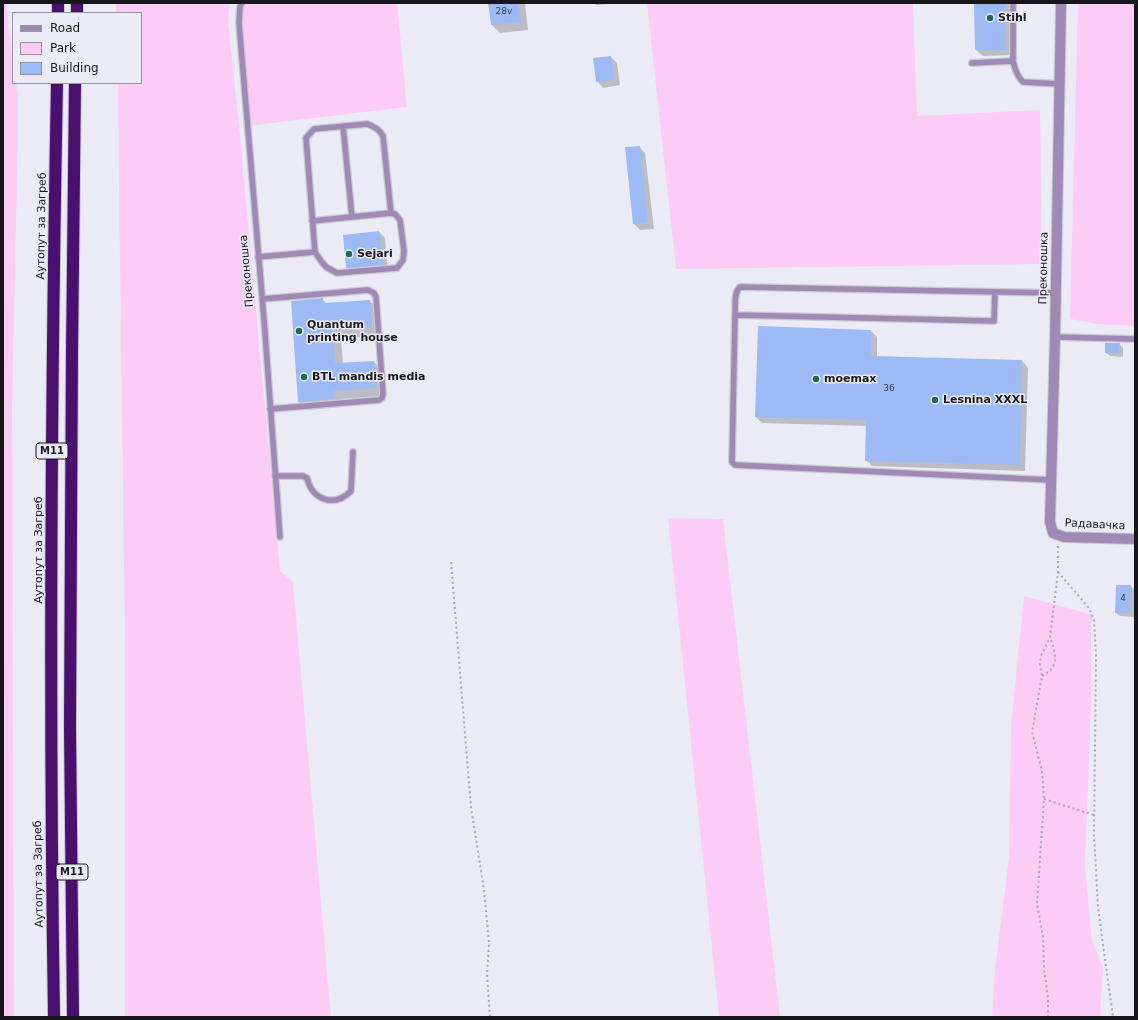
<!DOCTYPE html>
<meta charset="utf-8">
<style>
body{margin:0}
#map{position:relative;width:1138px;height:1020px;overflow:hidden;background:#ebebf6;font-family:"DejaVu Sans",sans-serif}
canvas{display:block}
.frame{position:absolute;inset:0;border:4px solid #17171b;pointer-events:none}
.legend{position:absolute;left:12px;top:12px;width:130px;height:72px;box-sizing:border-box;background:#ebebf6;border:1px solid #96969e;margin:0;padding:5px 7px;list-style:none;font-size:12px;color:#17171b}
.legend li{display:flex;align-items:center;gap:8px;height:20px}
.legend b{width:20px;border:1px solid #96969e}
</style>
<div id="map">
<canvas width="1138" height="1020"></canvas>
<div class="frame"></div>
<ul class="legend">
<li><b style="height:5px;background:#a08ab5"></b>Road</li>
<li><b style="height:11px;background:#fdccf6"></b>Park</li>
<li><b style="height:11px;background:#9dbaf5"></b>Building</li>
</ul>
</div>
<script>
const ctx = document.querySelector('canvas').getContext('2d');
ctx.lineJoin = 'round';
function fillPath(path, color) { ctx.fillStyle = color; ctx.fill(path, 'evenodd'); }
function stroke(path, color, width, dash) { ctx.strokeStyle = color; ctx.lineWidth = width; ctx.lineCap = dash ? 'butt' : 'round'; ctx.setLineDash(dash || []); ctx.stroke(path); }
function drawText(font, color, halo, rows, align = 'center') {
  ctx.font = font + ' "DejaVu Sans",sans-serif'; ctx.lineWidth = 3; ctx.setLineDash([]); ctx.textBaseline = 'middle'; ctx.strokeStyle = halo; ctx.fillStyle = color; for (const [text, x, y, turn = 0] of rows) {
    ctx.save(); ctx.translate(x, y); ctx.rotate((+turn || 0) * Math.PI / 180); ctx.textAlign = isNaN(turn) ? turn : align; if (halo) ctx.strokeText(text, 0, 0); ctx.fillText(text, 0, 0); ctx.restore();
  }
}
const green = new Path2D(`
 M3 3H8L7 9 13 63V83H16L18 93V133L12 405 14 1017H3Z
 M116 3H230L228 21 239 125 280 571 293 582 331 1017H125V643L119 190 118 83H141V13H116Z
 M242 3H397L407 107 255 125 247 128 239 23Z
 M647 3H913L917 116 1040 110 1042 264 676 269Z
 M1078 3H1135V326L1098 324 1070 319Z
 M668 518 723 519 754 788 780 1017H719Z
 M1024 596 1093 615 1091 620V704L1085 867 1092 941 1103 967 1100 1017H992L995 969 1009 857 1011 726Z`);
const shadow = new Path2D(`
 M489 3H525L528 30 500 33 492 25Z
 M594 3H610L611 4 596 5Z
 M975 3H1011L1012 55 983 56 976 50Z
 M611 57 617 63 620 85 603 88 597 81Z
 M639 147 645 153 654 229 640 230 634 224 626 148Z
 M379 232 385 238 388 271 353 274 347 267Z
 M322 299 327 304 370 301 378 309 380 336 341 338 343 364 374 362 382 370 384 396 341 399 342 407 307 410 299 402 292 302Z
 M759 327 871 331 877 337V357L1022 361 1028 368 1025 471 872 466 866 460 867 426 762 423 756 417Z
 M1119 344 1123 348V357L1110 356 1106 353Z
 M1131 586 1135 590 1134 617 1120 616 1116 613Z`);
const building = new Path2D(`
 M488 3H518L521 22 491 25Z
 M974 3H1005L1006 50H975Z
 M611 56 614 80 596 82 593 58Z
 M640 146 648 223 633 224 625 147Z
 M379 231 383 265 346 268 343 235Z
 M323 298V303L370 300 372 328 333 330 335 363 374 361 376 388 333 391 334 399 298 402 291 301Z
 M758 326 871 330V356L1022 360 1020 465 865 461 866 420 755 417Z
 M1105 343H1120L1119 353H1105Z
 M1116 585H1131L1130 613H1115Z`);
const path = new Path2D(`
 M451 562 471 807 484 890 489 943 487 974 490 1017
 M1058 572 1089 608 1094 620 1096 655 1094 835 1098 908 1113 1017
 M1042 676C1060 667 1056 654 1050 638
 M1044 799 1094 815
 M1048 1017V998L1044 969 1043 937 1037 904 1044 799 1042 771 1032 732 1042 676 1040 665 1041 656 1050 637 1058 572V546`);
const lane = new Path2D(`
 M242 3 240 7 239 23 264 319 280 537
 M1013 3V61C1015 70 1017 76 1023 82L1060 84
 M972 63 1013 61
 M343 126 352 217
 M312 221 391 213
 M258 257 315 252 321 261 326 267 337 273 397 268 403 260 404 251 400 220 395 214 391 213 383 136C379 129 374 126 367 124L314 129 306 138 315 252
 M995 292 994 321 735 315C736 307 733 293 740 287L1056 293
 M262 299 368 290 374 293 376 297 383 394 382 398 379 400 270 409
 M735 315 732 462 735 465 1051 480
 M1055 337 1135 339
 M275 476H303L307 478C312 500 334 508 351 491L353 452`);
const street = new Path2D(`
 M1061 3 1055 337 1050 522 1053 533 1064 537 1135 539`);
const highway = new Path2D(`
 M58 13V3
 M77 13V3
 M54 1017C49 706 51 394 57 83
 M73 1017 70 728 71 530 72 353 75 83`);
const markers = [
 [990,18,4,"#246757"],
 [349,254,4,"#246757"],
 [299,331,4,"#246757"],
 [304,377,4,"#246757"],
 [816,379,4,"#246757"],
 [935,400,4,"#246757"]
];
const numberNames = [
 ["28v",504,12],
 ["36",889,389],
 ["4",1123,599]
];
const shields = [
 [52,451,32],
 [72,872,32]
];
const shieldNames = [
 ["M11",52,451],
 ["M11",72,872]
];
const poiNames = [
 ["Stihl",998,18],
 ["Sejari",357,254],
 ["Quantum",307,325],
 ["printing house",307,338],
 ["BTL mandis media",312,377],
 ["moemax",824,379],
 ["Lesnina XXXL",943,400]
];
const streetNames = [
 ["Аутопут за Загреб",42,226,-89],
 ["Преконошка",1044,268,-89],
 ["Преконошка",247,271,-95],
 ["Радавачка",1095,525,3],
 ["Аутопут за Загреб",39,550,-90],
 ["Аутопут за Загреб",39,874,-91]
];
fillPath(green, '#fdccf6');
fillPath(shadow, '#0003');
fillPath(building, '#9dbaf5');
stroke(lane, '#c9c9d3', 8);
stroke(street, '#c9c9d3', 12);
stroke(highway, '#c9c9d3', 14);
stroke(path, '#a8a8b1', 2, [2, 3]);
stroke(lane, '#a08ab5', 5.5);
stroke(street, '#a08ab5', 10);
stroke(highway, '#4b106e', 12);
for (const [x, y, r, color] of markers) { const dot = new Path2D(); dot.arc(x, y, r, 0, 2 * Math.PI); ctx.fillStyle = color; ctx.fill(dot); stroke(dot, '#ebebf6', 1.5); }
drawText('9px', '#384052', null, numberNames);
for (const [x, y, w] of shields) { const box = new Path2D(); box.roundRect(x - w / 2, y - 8, w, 16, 3); ctx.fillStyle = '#ebebf6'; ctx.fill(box); stroke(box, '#17171b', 1); }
drawText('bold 10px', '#17171b', null, shieldNames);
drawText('bold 11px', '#17171b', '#ebebf6', poiNames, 'left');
drawText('11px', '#17171b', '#ebebf6', streetNames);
</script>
